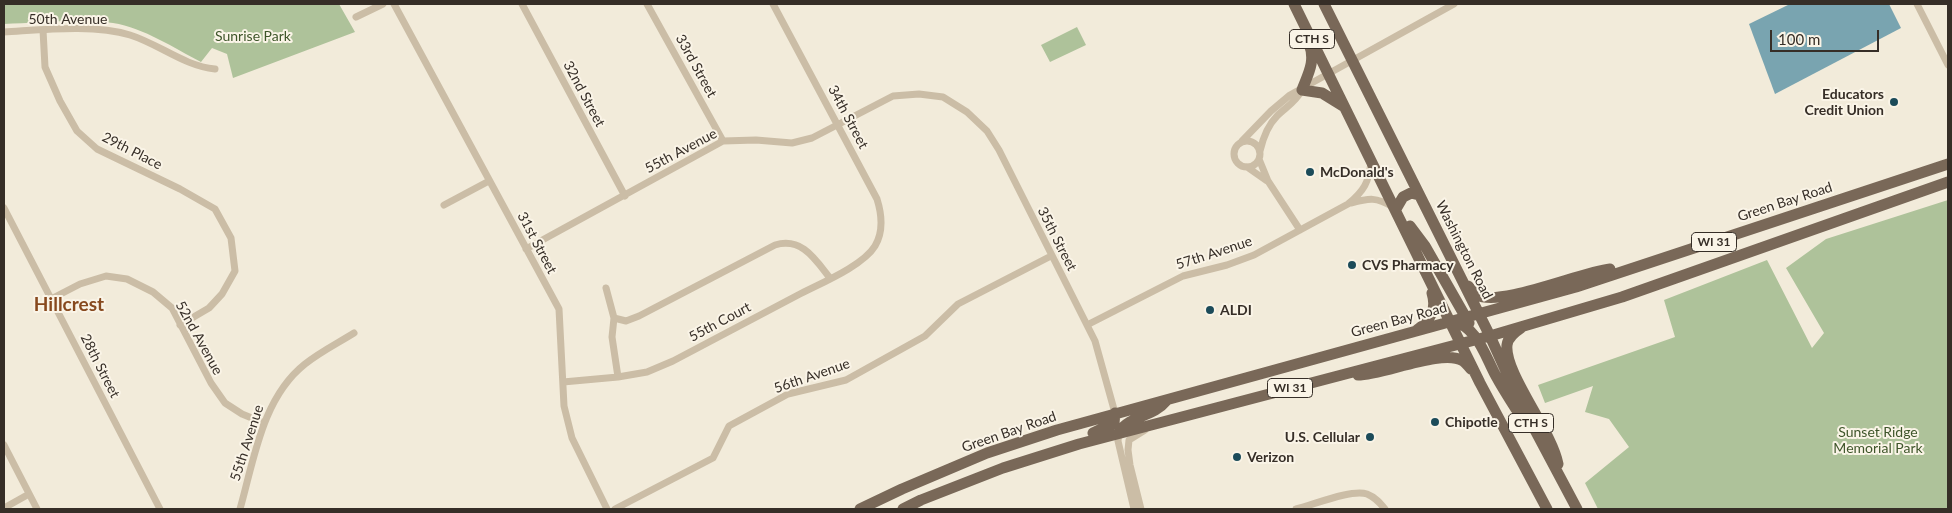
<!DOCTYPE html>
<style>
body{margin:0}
#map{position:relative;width:1952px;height:513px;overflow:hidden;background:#f2ebda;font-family:Lato,sans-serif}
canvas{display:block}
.frame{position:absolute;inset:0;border:5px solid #362e27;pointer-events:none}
.scale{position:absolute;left:1770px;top:30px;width:109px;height:22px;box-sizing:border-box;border:2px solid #362e27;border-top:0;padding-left:6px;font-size:15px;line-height:18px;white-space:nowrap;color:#362e27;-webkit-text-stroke:4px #faf4e7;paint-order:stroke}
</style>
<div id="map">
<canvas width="1952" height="513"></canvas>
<div class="frame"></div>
<div class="scale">100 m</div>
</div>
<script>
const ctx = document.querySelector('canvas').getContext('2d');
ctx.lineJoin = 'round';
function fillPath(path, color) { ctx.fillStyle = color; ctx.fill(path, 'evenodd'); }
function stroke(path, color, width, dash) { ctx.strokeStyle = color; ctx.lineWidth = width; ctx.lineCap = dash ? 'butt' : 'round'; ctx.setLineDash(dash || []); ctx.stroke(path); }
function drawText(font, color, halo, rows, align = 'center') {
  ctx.font = font + ' Lato,sans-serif'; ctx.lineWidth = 4; ctx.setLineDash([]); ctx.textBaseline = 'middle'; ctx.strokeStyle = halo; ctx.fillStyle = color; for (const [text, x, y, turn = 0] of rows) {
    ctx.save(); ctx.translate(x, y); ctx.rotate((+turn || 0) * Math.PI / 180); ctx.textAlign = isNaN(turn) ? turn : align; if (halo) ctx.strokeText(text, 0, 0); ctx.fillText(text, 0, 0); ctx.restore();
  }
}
const green = new Path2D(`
 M4 4H339L355 32 233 78 227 54 212 48 201 62C174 48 144 28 113 23 80 18 37 23 4 24Z
 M1077 27 1086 45 1050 62 1041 45Z
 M1948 200V509H1598L1585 483 1629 447 1609 419 1585 412 1593 386 1545 403 1538 385 1675 337 1664 300 1767 260 1812 348 1824 333 1786 268 1826 239Z`);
const water = new Path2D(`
 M1790 4H1889L1901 28 1775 94 1749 24Z`);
const street = new Path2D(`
 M394 4 559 309 564 406 572 438 607 509
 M522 4 625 196
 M647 4 723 141
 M1917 4 1948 65
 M356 17 383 4
 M43 30 45 67 60 101 77 131 97 149 180 189 215 209 231 238 235 271 222 294 209 308 180 325
 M4 32C41 30 94 24 130 35 159 44 184 66 215 69
 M1234 154a13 13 0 1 1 26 0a13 13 0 1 1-26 0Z
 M1242 141 1271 111 1290 95 1454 4
 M1260 151C1263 138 1267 126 1277 116 1286 107 1296 102 1302 90
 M1259 159 1268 181 1300 230
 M1247 167 1267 181
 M1351 203C1370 198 1376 197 1393 207
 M444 205 489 181
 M4 208 160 509
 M526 249 723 141 756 140 792 143 812 138 893 96 919 94 943 97 967 112 987 131 999 150 1095 341 1115 413
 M606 288 614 318 612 337 618 377
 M51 299 80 284 106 276 127 279 153 292 172 308 211 383 225 403 242 414 264 423
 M614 318 626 321 639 316 775 245C802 237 815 259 830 278
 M1087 325 1183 276 1227 265 1254 255 1348 204C1364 191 1369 182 1371 162
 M563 382 618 377 647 372 673 361C714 339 756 317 798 295 819 284 863 266 875 246 884 231 882 215 877 199L773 4
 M1119 432 1118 441 1134 509
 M4 445 37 509
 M4 508 29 494
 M240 509C254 460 262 398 305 364 320 352 338 343 354 333
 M615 509 713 458 729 426 788 394 846 380 925 336 958 304 1051 256
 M1141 509 1130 465 1128 450 1129 440 1145 430
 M1296 509C1313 505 1351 489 1367 494 1375 497 1380 503 1385 509`);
const primary = new Path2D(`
 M1294 4 1480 383 1547 509
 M1324 4 1490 336 1519 400 1577 509
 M1309 44C1316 61 1308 74 1302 90L1322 93 1343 106
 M1396 209 1403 197 1411 193 1419 195
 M1410 226 1425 246 1469 323
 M1468 286C1471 289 1473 293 1477 295 1501 307 1581 272 1610 269
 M1451 321C1477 325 1485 356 1496 376 1502 387 1509 398 1516 409
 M1521 328C1515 332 1508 337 1507 345 1504 373 1552 431 1558 464
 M1417 330C1431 320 1437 309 1432 293
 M1358 375C1383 375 1443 348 1463 361 1466 363 1468 366 1471 369
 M1119 432C1131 415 1153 417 1166 401
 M1093 433 1114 423 1115 413
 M860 509 902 489 987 453 1057 430 1576 287 1948 164
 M903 509 921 500 1003 468 1079 444 1490 336 1622 297 1948 182`);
const markers = [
 [1894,102,5,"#1c4b59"],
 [1310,172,5,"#1c4b59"],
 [1352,265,5,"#1c4b59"],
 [1210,310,5,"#1c4b59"],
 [1435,422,5,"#1c4b59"],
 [1370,437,5,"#1c4b59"],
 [1237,457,5,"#1c4b59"]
];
const shields = [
 [1312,39,45],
 [1714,242,45],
 [1290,388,45],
 [1531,423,45]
];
const shieldNames = [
 ["CTH S",1312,39],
 ["WI 31",1714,242],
 ["WI 31",1290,388],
 ["CTH S",1531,423]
];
const streetNames = [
 ["50th Avenue",68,19],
 ["33rd Street",696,66,61],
 ["32nd Street",584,94,62],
 ["34th Street",848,117,62],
 ["29th Place",132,151,27],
 ["55th Avenue",681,151,-28],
 ["Green Bay Road",1785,202,-18],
 ["35th Street",1057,239,63],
 ["31st Street",537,243,62],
 ["Washington Road",1464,250,63],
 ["57th Avenue",1214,253,-18],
 ["Green Bay Road",1399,320,-15],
 ["55th Court",720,322,-28],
 ["52nd Avenue",199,338,61],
 ["28th Street",100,366,63],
 ["56th Avenue",812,376,-19],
 ["Green Bay Road",1009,432,-19],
 ["55th Avenue",247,443,-72]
];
const parkNames = [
 ["Sunrise Park",253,36],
 ["Sunset Ridge",1878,432],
 ["Memorial Park",1878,448]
];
const poiNames = [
 ["Educators",1884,94,"right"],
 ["Credit Union",1884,110,"right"],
 ["McDonald's",1320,172],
 ["CVS Pharmacy",1362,265],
 ["ALDI",1220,310],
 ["Chipotle",1445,422],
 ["U.S. Cellular",1360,437,"right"],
 ["Verizon",1247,457]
];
const districtNames = [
 ["Hillcrest",69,305]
];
fillPath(green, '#aec29a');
fillPath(water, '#79a4b0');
stroke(street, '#cbbda6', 7);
stroke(primary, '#796858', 11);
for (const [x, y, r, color] of markers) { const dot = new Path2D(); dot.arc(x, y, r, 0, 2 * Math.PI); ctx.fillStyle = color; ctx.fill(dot); stroke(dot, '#faf4e7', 2); }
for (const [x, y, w] of shields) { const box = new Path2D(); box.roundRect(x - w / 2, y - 9.5, w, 19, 4); ctx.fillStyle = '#faf4e7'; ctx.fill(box); stroke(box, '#362e27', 1); }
drawText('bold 12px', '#362e27', null, shieldNames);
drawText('14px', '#362e27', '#faf4e7', streetNames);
drawText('14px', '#3e552a', '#faf4e7', parkNames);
drawText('bold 14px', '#362e27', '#faf4e7', poiNames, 'left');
drawText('bold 19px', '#87491e', '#faf4e7', districtNames);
</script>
